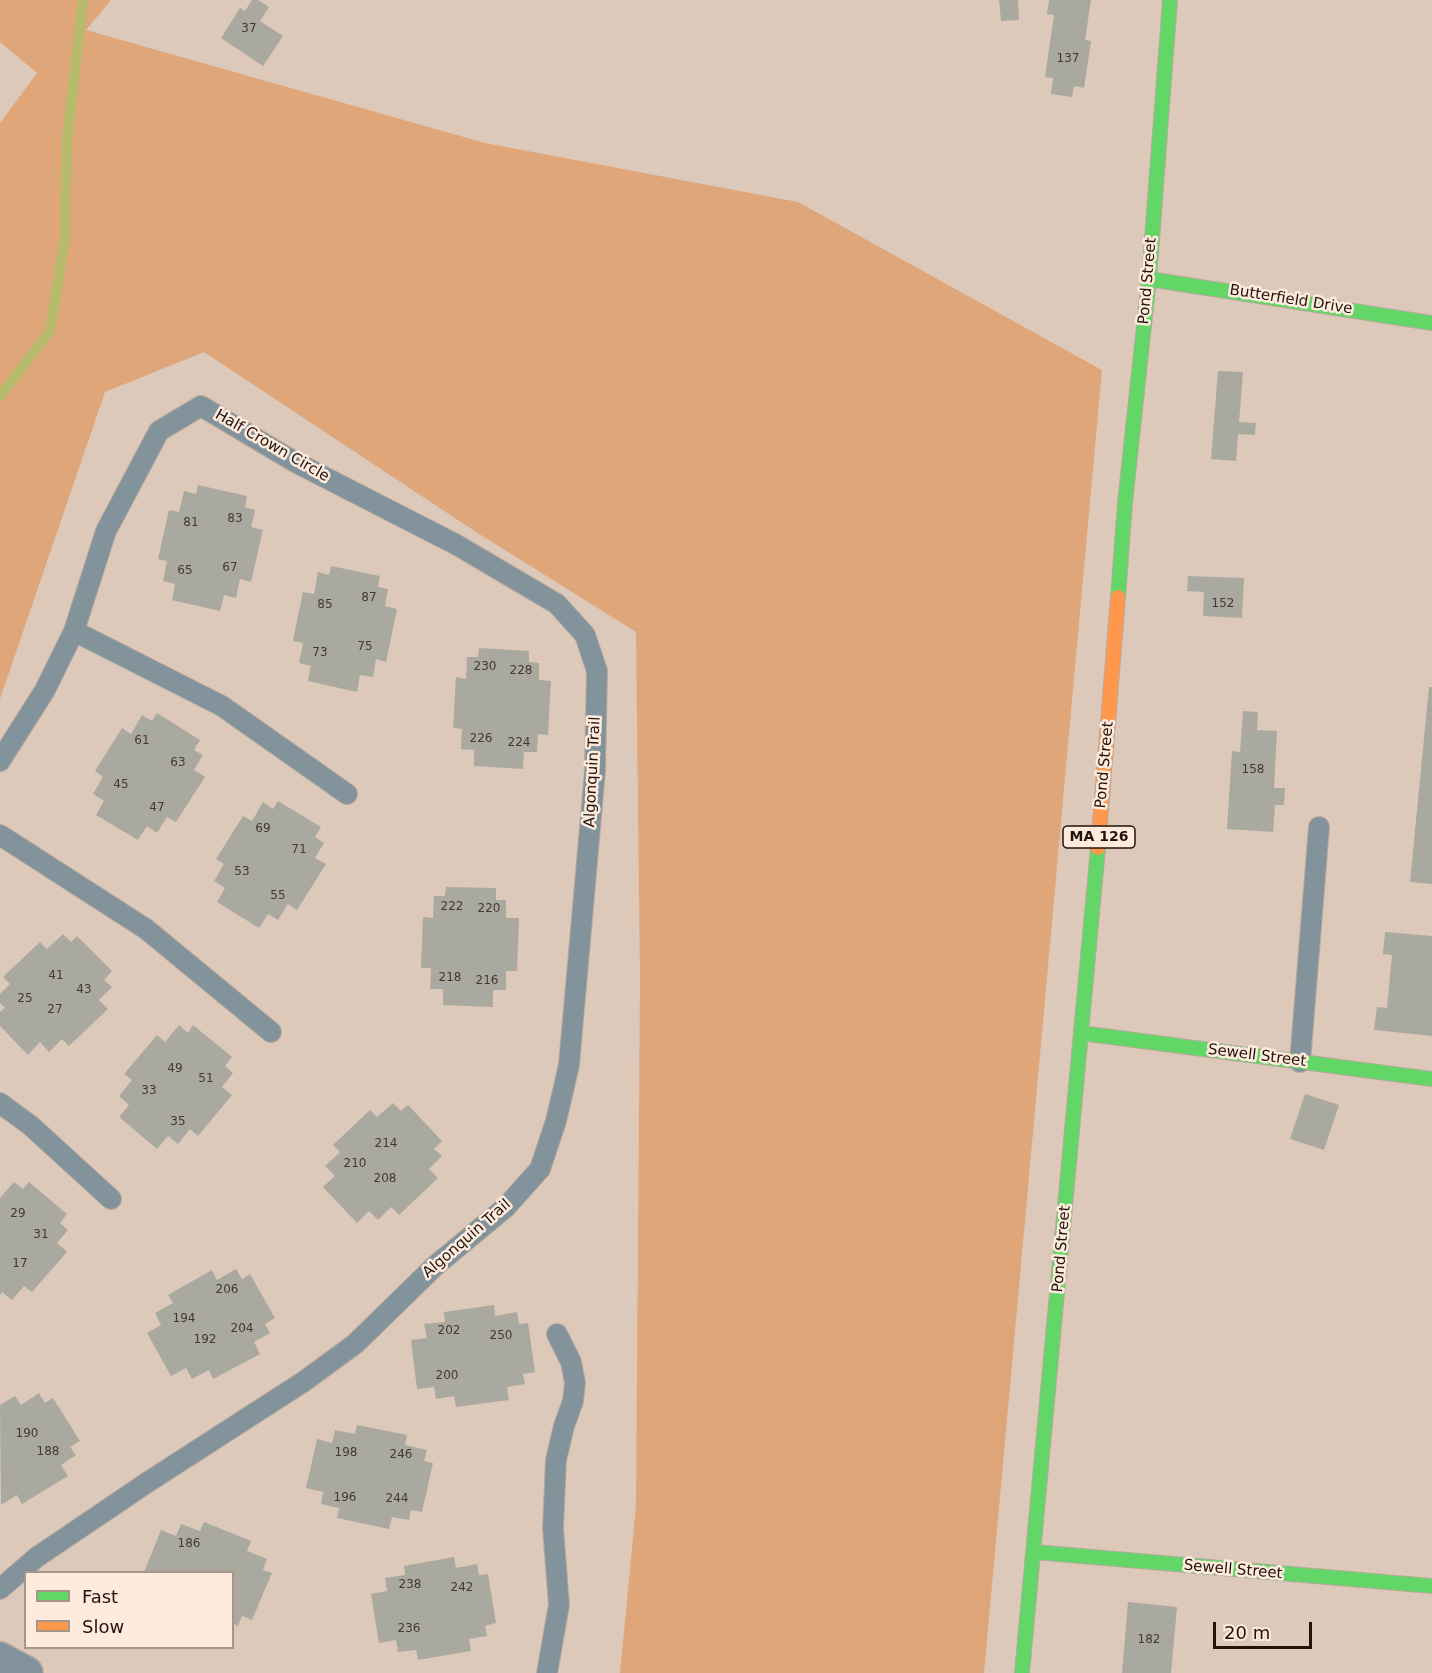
<!DOCTYPE html>
<style>
body{margin:0}
#map{position:relative;width:1432px;height:1673px;overflow:hidden;background:#ddc9ba;font-family:"DejaVu Sans",sans-serif}
canvas{display:block}
.legend{position:absolute;left:24px;top:1571px;width:210px;height:78px;box-sizing:border-box;background:#feebde;border:2px solid #a69589;margin:0;padding:8px 10px;list-style:none;font-size:18px;color:#21140a}
.legend li{display:flex;align-items:center;gap:12px;height:30px}
.legend b{width:30px;border:2px solid #a69589}
.scale{position:absolute;left:1213px;top:1622px;width:99px;height:27px;box-sizing:border-box;border:3px solid #21140a;border-top:0;padding-left:8px;font-size:18px;line-height:21px;white-space:nowrap;color:#21140a;-webkit-text-stroke:4px #feebde;paint-order:stroke}
</style>
<div id="map">
<canvas width="1432" height="1673"></canvas>
<ul class="legend">
<li><b style="height:8px;background:#63d668"></b>Fast</li>
<li><b style="height:8px;background:#ff974d"></b>Slow</li>
</ul>
<div class="scale">20 m</div>
</div>
<script>
const ctx = document.querySelector('canvas').getContext('2d');
ctx.lineJoin = 'round';
function fillPath(path, color) { ctx.fillStyle = color; ctx.fill(path, 'evenodd'); }
function stroke(path, color, width, dash) { ctx.strokeStyle = color; ctx.lineWidth = width; ctx.lineCap = dash ? 'butt' : 'round'; ctx.setLineDash(dash || []); ctx.stroke(path); }
function drawText(font, color, halo, rows, align = 'center') {
  ctx.font = font + ' "DejaVu Sans",sans-serif'; ctx.lineWidth = 5; ctx.setLineDash([]); ctx.textBaseline = 'middle'; ctx.strokeStyle = halo; ctx.fillStyle = color; for (const [text, x, y, turn = 0] of rows) {
    ctx.save(); ctx.translate(x, y); ctx.rotate((+turn || 0) * Math.PI / 180); ctx.textAlign = isNaN(turn) ? turn : align; if (halo) ctx.strokeText(text, 0, 0); ctx.fillText(text, 0, 0); ctx.restore();
  }
}
const forest = new Path2D(`
 M0 0H111L86 30 485 143 798 202 1102 370 984 1673H620L636 1506 640 979 636 632 476 532 204 352 105 392 0 699V123L37 73 0 42Z`);
const stream = new Path2D(`
 M0 396 50 331 65 238 67 140 83 0`);
const building = new Path2D(`
 M252 0H258L269 7 260 21 283 36 263 66 221 38 240 8 245 11Z
 M999 0H1018L1019 20 1001 21Z
 M1049 0H1091L1085 40 1091 41 1084 88 1074 86 1072 97 1051 94 1053 78 1045 77 1054 15 1047 14Z
 M1218 371 1243 372 1239 422 1256 423 1255 435 1238 434 1236 461 1211 459Z
 M198 485 247 496 245 507 255 510 251 527 263 530 251 582 240 579 236 598 224 595 220 611 172 600 175 584 163 581 167 561 158 559 169 510 179 512 184 491 196 494Z
 M331 566 380 576 378 587 388 589 385 606 397 609 386 662 376 659 373 677 360 675 357 692 308 681 311 666 299 663 303 643 293 641 303 592 314 594 318 572 329 575Z
 M1188 576 1244 578 1242 618 1203 616 1204 592 1187 591Z
 M479 648 529 651V662L539 663V680L551 681 548 735 538 734 537 752H524L523 769 474 766V750L461 749 462 729 453 728 456 677 466 679 467 657H478Z
 M1429 687H1432V884L1410 882Z
 M1243 711 1258 712 1257 730 1277 731 1274 788H1285L1284 805H1275L1273 832 1227 829 1232 751 1240 752Z
 M157 713 200 740 194 750 203 755 194 770 205 777 176 822 167 817 157 833 147 826 138 840 96 815 104 801 93 794 103 777 95 771 122 728 131 734 142 715 152 721Z
 M278 801 321 827 315 837 324 843 315 858 326 864 297 910 288 904 278 920 268 914 259 928 217 902 225 888 214 881 224 864 216 859 243 816 252 821 263 802 273 809Z
 M446 887 496 888V900H506V918H519L517 971H506V990H493V1007L443 1005V989H430L431 968H421L423 917 433 918 434 896H445Z
 M1385 932 1432 936V1036L1374 1030 1377 1007 1387 1008 1392 955 1383 954Z
 M63 934 71 942 77 936 112 971 104 980 112 987 99 1000 108 1009 69 1046 62 1039 49 1052 40 1042 28 1055 0 1026V1012L5 1008 0 1003V994L10 984 3 977 40 942 47 949Z
 M179 1025 188 1033 193 1025 232 1057 225 1066 233 1073 222 1087 232 1095 198 1136 190 1129 178 1144 168 1136 157 1149 119 1117 129 1105 119 1096 132 1080 124 1074 157 1035 165 1042Z
 M1305 1094 1339 1105 1324 1150 1290 1139Z
 M393 1103 401 1111 408 1105 442 1141 434 1149 442 1156 429 1169 438 1178 399 1215 391 1207 378 1220 369 1211 357 1223 323 1187 335 1176 325 1166 340 1152 333 1145 370 1110 377 1117Z
 M14 1182 23 1189 29 1182 67 1214 60 1223 68 1230 57 1243 67 1252 32 1292 24 1286 12 1300 2 1292 0 1295V1198Z
 M236 1269 242 1279 250 1274 275 1318 265 1324 270 1333 254 1342 260 1354 213 1379 209 1370 192 1379 186 1368 171 1376 147 1333 161 1325 155 1313 173 1303 168 1295 212 1270 217 1280Z
 M494 1305 495 1316 517 1312 519 1324 528 1323 535 1372 523 1374 525 1384 507 1387 509 1400 456 1407 454 1396 436 1399 434 1387 417 1389 411 1340 427 1338 424 1324 445 1322 444 1312Z
 M39 1393 45 1403 53 1398 80 1441 70 1447 76 1455 61 1465 68 1476 22 1504 17 1495 1 1505 0 1405 15 1396 21 1405Z
 M357 1425 407 1435 405 1445 427 1450 424 1461 433 1463 422 1512 411 1510 409 1520 392 1517 389 1529 337 1518 339 1508 321 1504 323 1492 306 1488 317 1439 332 1443 335 1430 355 1434Z
 M204 1522 251 1541 247 1551 267 1559 263 1570 272 1573 252 1620 242 1616 238 1626 232 1623V1572H144L161 1530 176 1536 181 1524 200 1531Z
 M454 1557 456 1568 477 1564 479 1575 488 1574 496 1623 485 1626 487 1636 469 1639 471 1651 418 1660 416 1650 398 1652 396 1640 379 1643 371 1594 387 1591 385 1578 405 1575 404 1566Z
 M1128 1602 1177 1607 1171 1673H1122Z`);
const lane = new Path2D(`
 M74 631 222 706 347 794
 M0 761 45 690 74 631 106 531 159 431 201 406 295 462 457 545 557 604 585 635 597 671 595 771 569 1065 556 1121 540 1169 506 1207 435 1266 355 1344 303 1382 148 1482 37 1557 0 1589
 M0 835 146 929 271 1032
 M1300 1062 1319 827
 M0 1103 30 1125 111 1199
 M547 1673 559 1605 553 1528 556 1460 564 1426 573 1401 575 1383 571 1362 557 1334`);
const street = new Path2D(`
 M0 1659 26 1673`);
const fast = new Path2D(`
 M1149 279 1432 323
 M1118 597 1125 503 1149 279 1170 0
 M1081 1033 1432 1079
 M1034 1552 1432 1586
 M1022 1673 1098 848`);
const slow = new Path2D(`
 M1098 848 1118 597`);
const numberNames = [
 ["37",249,29],
 ["137",1068,59],
 ["83",235,519],
 ["81",191,523],
 ["67",230,568],
 ["65",185,571],
 ["87",369,598],
 ["152",1223,604],
 ["85",325,605],
 ["75",365,647],
 ["73",320,653],
 ["230",485,667],
 ["228",521,671],
 ["226",481,739],
 ["61",142,741],
 ["224",519,743],
 ["63",178,763],
 ["158",1253,770],
 ["45",121,785],
 ["47",157,808],
 ["69",263,829],
 ["71",299,850],
 ["53",242,872],
 ["55",278,896],
 ["222",452,907],
 ["220",489,909],
 ["41",56,976],
 ["218",450,978],
 ["216",487,981],
 ["43",84,990],
 ["25",25,999],
 ["27",55,1010],
 ["49",175,1069],
 ["51",206,1079],
 ["33",149,1091],
 ["35",178,1122],
 ["214",386,1144],
 ["210",355,1164],
 ["208",385,1179],
 ["29",18,1214],
 ["31",41,1235],
 ["17",20,1264],
 ["206",227,1290],
 ["194",184,1319],
 ["204",242,1329],
 ["202",449,1331],
 ["250",501,1336],
 ["192",205,1340],
 ["200",447,1376],
 ["190",27,1434],
 ["188",48,1452],
 ["198",346,1453],
 ["246",401,1455],
 ["196",345,1498],
 ["244",397,1499],
 ["186",189,1544],
 ["238",410,1585],
 ["242",462,1588],
 ["236",409,1629],
 ["182",1149,1640]
];
const shields = [
 [1099,837,72]
];
const shieldNames = [
 ["MA 126",1099,837]
];
const streetNames = [
 ["Pond Street",1148,281,-85],
 ["Butterfield Drive",1291,300,9],
 ["Half Crown Circle",272,446,30],
 ["Pond Street",1105,765,-85],
 ["Algonquin Trail",593,772,-87],
 ["Sewell Street",1257,1056,7],
 ["Algonquin Trail",467,1239,-41],
 ["Pond Street",1062,1249,-85],
 ["Sewell Street",1233,1570,5]
];
fillPath(forest, '#dfa679');
stroke(stream, '#b5bb6a', 10);
fillPath(building, '#a9a9a0');
stroke(lane, '#b9a99d', 22);
stroke(street, '#b9a99d', 36);
stroke(fast, '#b9a99d', 16);
stroke(slow, '#b9a99d', 16);
stroke(lane, '#82939c', 20);
stroke(street, '#82939c', 33);
stroke(fast, '#63d668', 14);
stroke(slow, '#ff974d', 14);
drawText('12px', '#433930', null, numberNames);
for (const [x, y, w] of shields) { const box = new Path2D(); box.roundRect(x - w / 2, y - 11, w, 22, 4.5); ctx.fillStyle = '#feebde'; ctx.fill(box); stroke(box, '#21140a', 1.5); }
drawText('bold 14px', '#21140a', null, shieldNames);
drawText('15px', '#21140a', '#feebde', streetNames);
</script>
